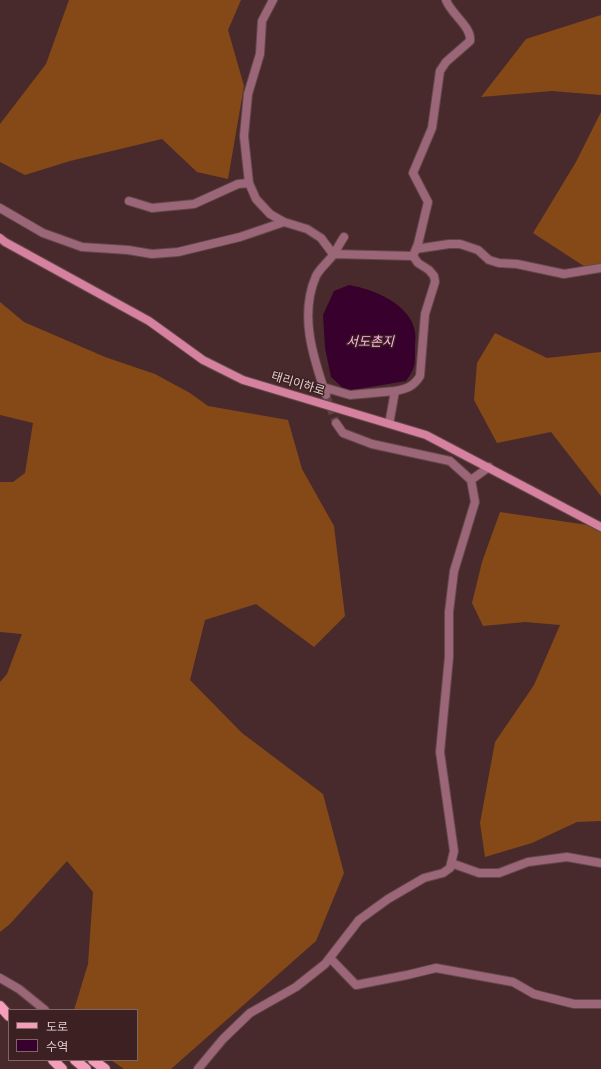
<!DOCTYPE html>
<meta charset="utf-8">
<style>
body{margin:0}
#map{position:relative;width:601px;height:1069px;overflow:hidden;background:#482a2c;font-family:Karla,"Noto Sans KR",sans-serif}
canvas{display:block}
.legend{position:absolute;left:8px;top:1009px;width:130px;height:52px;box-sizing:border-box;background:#3d2022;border:1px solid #7f6566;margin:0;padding:5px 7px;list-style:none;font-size:12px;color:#e1cdcd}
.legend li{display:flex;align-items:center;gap:8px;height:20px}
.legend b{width:20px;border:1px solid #7f6566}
</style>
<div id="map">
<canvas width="601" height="1069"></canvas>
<ul class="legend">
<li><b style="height:5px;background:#f59ebc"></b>도로</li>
<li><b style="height:11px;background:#38002d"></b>수역</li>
</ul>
</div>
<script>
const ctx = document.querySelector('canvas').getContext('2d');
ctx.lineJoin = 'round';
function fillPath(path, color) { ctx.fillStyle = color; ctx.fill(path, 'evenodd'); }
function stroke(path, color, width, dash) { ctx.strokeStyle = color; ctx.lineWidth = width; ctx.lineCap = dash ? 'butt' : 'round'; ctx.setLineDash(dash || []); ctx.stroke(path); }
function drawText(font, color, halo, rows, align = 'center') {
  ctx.font = font + ' Karla,"Noto Sans KR",sans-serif'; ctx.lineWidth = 3; ctx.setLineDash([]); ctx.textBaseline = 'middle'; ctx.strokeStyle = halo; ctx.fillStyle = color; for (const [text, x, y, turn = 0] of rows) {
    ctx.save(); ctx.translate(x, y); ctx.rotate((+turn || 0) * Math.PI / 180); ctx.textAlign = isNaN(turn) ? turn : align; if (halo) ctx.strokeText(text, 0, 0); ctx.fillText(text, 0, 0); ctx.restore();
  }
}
const forest = new Path2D(`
 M69 0H241L228 30 244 86 228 179 197 172 162 139 70 161 25 175 0 162V124L46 64Z
 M601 15V95L552 91 481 97 526 39Z
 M601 112V268L596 274 533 233 576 162Z
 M0 302 24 322 105 357 155 374 190 393 208 406 288 420 302 469 334 526 345 616 314 647 256 604 205 620 190 680 242 733 323 794 344 873 316 941 171 1069H124L111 1060H137V1010H74L88 964 93 892 67 861 10 924 0 932V682L7 674 22 634 0 632V482H13L25 473 33 423 0 415Z
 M495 333 547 358 601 352V496L551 432 497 443 474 400 477 363Z
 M500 512 601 527V821L577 822 532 843 485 857 480 823 495 742 534 685 560 625 525 622 483 626 472 603 482 562Z`);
const water = new Path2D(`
 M349 285C373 289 411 304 415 332 416 337 415 342 415 347 415 365 416 367 406 381L346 391 331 377 325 348 323 315 334 291Z`);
const minorTunnel = new Path2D(`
 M326 395 336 423`);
const minor = new Path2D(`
 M273 0 262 21 260 54 248 94 244 136 249 183 256 199 270 214 284 222 307 229 321 238 333 254 413 256 418 244 428 202 413 173 432 128 440 71 446 62 470 41C472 27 451 14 446 0
 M129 201 152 208 194 204 238 184 249 183
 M0 208 43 233 82 247 128 250 152 254 178 252 240 237 284 222
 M416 249 449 244H460L478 250 489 260 499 263 517 264 564 274 601 268
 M323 387 350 395 395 391
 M326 395C313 357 299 315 316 276 320 268 328 262 333 255 337 249 340 243 344 237
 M390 419 395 391C407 389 414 386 420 376L425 314 435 282 434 276 429 270 418 263 413 256
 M471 480 489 467
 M451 863 479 873H499L528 862 567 857 601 863
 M330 958 356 985 407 975 436 968 513 982 534 994 574 1004H601
 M0 978 19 989 45 1010
 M198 1069 223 1039 250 1013 296 987 325 964 359 920 388 899 424 878 443 873 450 868 454 851 440 752 449 657V612L454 571 475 502 471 480 450 461 372 444 343 433 336 423`);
const secondary = new Path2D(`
 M0 238 5 242 149 321 203 360 243 380 426 435 601 527`);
const primary = new Path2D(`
 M0 1006 9 1016
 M53 1060 62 1069
 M75 1060 86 1069
 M93 1060 105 1069`);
const streetNames = [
 ["태리이하로",298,384,17]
];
const waterNames = [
 ["서도촌지",370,342]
];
fillPath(forest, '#854918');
fillPath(water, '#38002d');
stroke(minorTunnel, '#5f4244', 8, [8, 4]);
stroke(minor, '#644749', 10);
stroke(secondary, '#644749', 10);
stroke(primary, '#644749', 12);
stroke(minor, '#9b6678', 8);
stroke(secondary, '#d5819f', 8);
stroke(primary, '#f59ebc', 10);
drawText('12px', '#e1cdcd', '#3d2022', streetNames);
drawText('italic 13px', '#ffb6e9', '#3d2022', waterNames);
</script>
